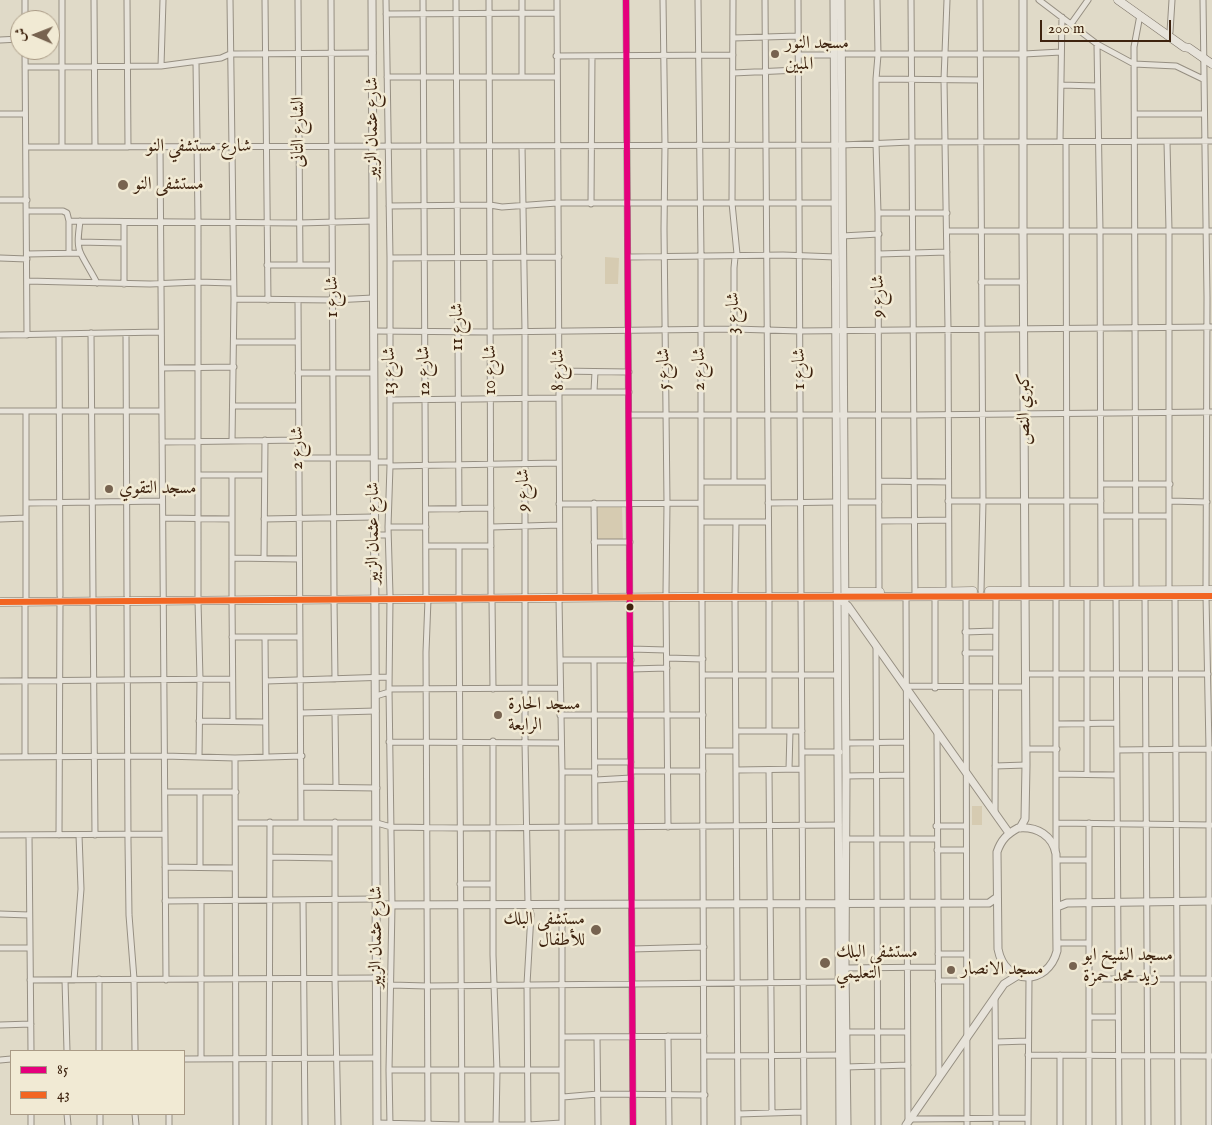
<!DOCTYPE html>
<meta charset="utf-8">
<style>
body{margin:0}
#map{position:relative;width:1212px;height:1125px;overflow:hidden;background:#e0dac8;font-family:"IM FELL English",Amiri,serif}
canvas{display:block}
.legend{position:absolute;left:10px;top:1050px;width:175px;height:65px;box-sizing:border-box;background:#f1ead4;border:1px solid #a99a85;margin:0;padding:6px 9px;list-style:none;font-size:15px;color:#3e230f}
.legend li{display:flex;align-items:center;gap:10px;height:25px}
.legend b{width:25px;border:1px solid #a99a85}
.north{position:absolute;left:10px;top:10px;width:50px;height:50px;box-sizing:border-box;background:#f1ead4;border:1px solid #a99a85;border-radius:50%;rotate:271deg;font-size:14px;font-weight:700;line-height:20px;text-align:center;color:#3e230f}
.north::after{content:'';display:block;margin:auto;width:18px;height:22px;background:#776350;clip-path:polygon(50% 0,100% 100%,50% 72%,0 100%)}
.scale{position:absolute;left:1040px;top:20px;width:131px;height:22px;box-sizing:border-box;border:2px solid #3e230f;border-top:0;padding-left:6px;font-size:15px;line-height:18px;white-space:nowrap;color:#3e230f;-webkit-text-stroke:4px #f1ead4;paint-order:stroke}
</style>
<div id="map">
<canvas width="1212" height="1125"></canvas>
<ul class="legend">
<li><b style="height:6px;background:#e5007d"></b>85</li>
<li><b style="height:6px;background:#f26522"></b>43</li>
</ul>
<div class="north">ش</div>
<div class="scale">200 m</div>
</div>
<script>
const ctx = document.querySelector('canvas').getContext('2d');
ctx.lineJoin = 'round';
function fillPath(path, color) { ctx.fillStyle = color; ctx.fill(path, 'evenodd'); }
function stroke(path, color, width, dash) { ctx.strokeStyle = color; ctx.lineWidth = width; ctx.lineCap = dash ? 'butt' : 'round'; ctx.setLineDash(dash || []); ctx.stroke(path); }
function drawText(font, color, halo, rows, align = 'center') {
  ctx.font = font + ' "IM FELL English",Amiri,serif'; ctx.lineWidth = 5; ctx.setLineDash([]); ctx.textBaseline = 'middle'; ctx.strokeStyle = halo; ctx.fillStyle = color; for (const [text, x, y, turn = 0] of rows) {
    ctx.save(); ctx.translate(x, y); ctx.rotate((+turn || 0) * Math.PI / 180); ctx.textAlign = isNaN(turn) ? turn : align; if (halo) ctx.strokeText(text, 0, 0); ctx.fillText(text, 0, 0); ctx.restore();
  }
}
const green = new Path2D(`
 M605 257 619 258 618 284H605Z
 M597 507H622L623 540H597Z
 M972 806H982V825H972Z`);
const minor = new Path2D(`
 M62 0V147
 M94 0 95 147
 M127 0 128 147
 M230 0 234 299 232 441
 M265 0 268 300
 M298 0 300 264
 M331 0 334 595
 M386 0 390 258V466L388 527 390 595
 M423 0 426 595
 M456 0 459 509
 M489 0 491 595
 M522 0V77
 M557 0 560 595
 M626 0 633 1125
 M663 0 665 145 664 229 667 503 666 593
 M698 0 701 256V593
 M733 0 732 203 737 254 735 257 734 268V482
 M765 0 769 593
 M798 0 801 593
 M877 0 878 55 876 79V143L878 213 879 592
 M911 0 915 597
 M947 0 944 80 948 328 949 592
 M980 0 983 501 981 591
 M1039 0 1097 44 1134 64 1176 66 1203 79
 M1203 0 1207 297 1206 590
 M386 14 557 13
 M25 20V0
 M1071 24 1088 0
 M1170 32 1172 0
 M733 38 798 36
 M0 40 20 39
 M1097 44 1100 231 1101 591
 M25 50 27 335
 M841 54H1024L1061 52
 M798 55H834
 M556 56 733 55
 M196 62 198 222V596
 M161 66 163 0
 M25 67 161 66 221 58 230 54 373 53
 M733 73 798 70
 M387 77H557
 M876 79 980 80
 M1061 85 1097 86
 M0 114H25
 M1135 114H1203
 M1060 141 1062 17
 M1066 142 1067 591
 M1167 142 1169 230V590
 M522 146 525 331V595
 M26 147 842 145 911 142 1212 141
 M160 147 166 980
 M0 200H27
 M591 204 592 56
 M389 206 490 205 502 207 557 203H835
 M27 211H63L67 213 69 221V253
 M878 213H947
 M69 221 299 223 373 221
 M80 221C79 231 76 245 81 254 86 264 92 273 97 283
 M124 222V284
 M947 231H1212
 M842 236 879 234
 M79 242 124 243
 M27 254 80 253
 M879 254 947 252
 M628 257 783 255 836 257
 M0 258 27 259
 M390 258 559 257
 M267 265H332
 M27 281 150 284 198 282 233 283
 M981 282H1024
 M234 299 333 300 373 298
 M298 300 301 823
 M374 331 490 332 734 329 800 331 1212 327
 M91 333 93 597
 M126 333 127 596
 M59 334 60 596
 M0 335 161 332
 M234 342H298
 M162 368 234 367
 M559 371 629 372
 M298 373H374
 M594 391 595 372
 M559 392H629
 M390 400 559 398
 M233 406H298
 M0 411H162
 M26 411V597
 M629 415H914L1212 412
 M162 442 299 440
 M298 458H374
 M374 462H390
 M390 466 559 463
 M199 475H264
 M232 475V596
 M879 481 948 482
 M701 482H768
 M1101 484H1170
 M948 501H1101
 M1170 501 1207 502
 M844 502H879
 M26 503 162 501
 M594 503 595 594
 M768 503 837 502
 M559 504 700 503
 M426 509 491 508
 M1101 516H1169
 M163 518 232 519
 M0 519 26 518
 M264 519 374 517
 M879 521 948 520
 M701 522H768
 M388 527H426
 M492 527 559 525
 M374 535H388
 M594 542H630
 M426 546H491
 M459 546V595
 M232 558 299 559
 M264 558 265 440
 M1136 590 1134 47 1140 15
 M735 593 736 522
 M1056 596V849
 M1116 596 1119 1125
 M1145 596 1148 1125
 M1175 596 1178 1125
 M1206 596 1209 749V1125
 M702 597 704 1125
 M735 597 738 1125
 M769 597V731
 M801 597 804 1125
 M906 597 908 1121
 M966 597 967 1125
 M559 598 562 772V1125
 M666 598 668 827
 M334 599 335 679
 M428 599 426 652 428 1125
 M459 599 462 1125
 M492 599 493 689
 M525 599V742L528 904 531 914 527 984 528 1125
 M232 600 233 721
 M93 601 95 835
 M127 601 128 842 129 915 134 979 135 1051
 M198 601 200 679 199 757
 M25 602V757
 M965 632 995 631
 M232 637H300
 M265 637 266 757
 M876 645 878 1125
 M631 649 666 650
 M965 653H995
 M667 658 703 659
 M560 660H631
 M594 660 595 827
 M631 669 667 668
 M1025 674H1208
 M703 675H838
 M0 681 232 679
 M266 681 389 677
 M906 686 1025 687
 M935 688V597
 M389 689 560 688
 M376 696 389 692
 M301 713 376 711
 M335 713 336 787
 M560 715H703
 M199 721 265 722
 M1057 724 1116 723
 M736 731H802
 M937 732 939 1078
 M493 741V955L497 1071 496 1125
 M389 742 561 743
 M846 743 906 742
 M1026 749H1057
 M1117 750 1211 749
 M703 751H736
 M802 752H840
 M0 757 164 756 235 758 302 756
 M235 758 236 1125
 M595 762H631
 M995 766 1026 765
 M789 769 790 731
 M737 770 802 769
 M769 770 772 1113
 M631 771H703
 M562 772H595
 M1057 774 1117 775
 M1087 774V596
 M846 776 906 775
 M596 780 631 778
 M302 787 377 788
 M165 792H236
 M200 792V867
 M995 813 996 596
 M335 822V979L338 1125
 M236 823H377L391 827 460 828 839 825
 M1057 823 1211 825
 M1089 823V1125
 M936 826H966
 M0 835 165 834
 M29 835 31 1051
 M59 835 60 601
 M846 839H936
 M937 850H966
 M270 857 335 858
 M1057 860H1089
 M165 867 235 868
 M460 884H493
 M303 900 305 1125
 M165 901 377 899
 M0 914 29 915
 M1058 943H1089
 M0 948H30
 M632 949 704 947
 M938 954H966
 M845 968 937 967
 M1089 979H1210
 M30 980 378 978
 M65 980 67 1051
 M74 980 81 889 79 835
 M938 981H966
 M391 985 427 986 839 982
 M995 998 996 1125
 M1089 1017H1118
 M0 1025 31 1024
 M846 1032H907
 M668 1036 669 1125
 M563 1037 704 1036
 M597 1037 598 1125
 M996 1042 1028 1041
 M99 1051V979
 M1028 1055 1212 1056
 M1060 1055V1125
 M705 1056 842 1055
 M184 1059 377 1058
 M201 1059V901
 M0 1060 11 1059
 M846 1067 908 1065
 M389 1070H562
 M563 1097 598 1094 705 1095
 M67 1114 68 1125
 M100 1114V1125
 M135 1114 136 1125
 M738 1114 803 1112
 M911 1119 1028 1118
 M377 1123 462 1125H528L562 1123
 M31 1125V1114
 M169 1125V1114
 M269 1125 270 822
 M390 1125 389 1070 392 905 389 689 390 599
 M1028 1125 1029 977`);
const tertiary = new Path2D(`
 M372 0C373 375 377 750 377 1125
 M834 0 840 1125
 M841 0 846 776 845 968 847 1125
 M843 602 848 606 1009 833
 M1018 828C1037 826 1053 836 1056 854L1057 951C1048 986 1005 986 998 949L997 852C1001 840 1007 834 1018 828Z
 M1020 828 1025 819 1026 765 1023 230V0
 M377 905 989 903 996 898
 M1057 907 1067 903 1212 901
 M906 1125 1004 984 1017 976`);
const secondary = new Path2D(`
 M1118 0 1184 47 1189 48 1212 64
 M989 591 1212 590
 M847 592H880
 M919 592 973 591
 M0 602 682 597 1212 596`);
const bus1 = new Path2D(`
 M626 0 633 1125`);
const bus2 = new Path2D(`
 M0 602 682 597 1212 596`);
const markers = [
 [775,54,5,"#776350"],
 [123,185,6,"#776350"],
 [109,489,5,"#776350"],
 [630,607,4.5,"#3e230f"],
 [498,715,5,"#776350"],
 [596,930,6,"#776350"],
 [825,963,6,"#776350"],
 [1073,966,5,"#776350"],
 [951,970,5,"#776350"]
];
const poiNames = [
 ["مسجد النور",785,44],
 ["المبين",785,65],
 ["مستشفى النو",134,185],
 ["مسجد التقوي",119,489],
 ["مسجد الحارة",508,705],
 ["الرابعة",508,726],
 ["مستشفى البلك",585,920,"right"],
 ["للأطفال",585,941,"right"],
 ["مستشفى البلك",836,953],
 ["التعليمي",836,974],
 ["مسجد الشيخ ابو",1083,956],
 ["زيد محمد حمزة",1083,977],
 ["مسجد الانصار",961,970]
];
const streetNames = [
 ["شارع عثمان الزبير",373,128,-90],
 ["الشارع التانى",299,132,-90],
 ["شارع مستشفي النو",199,147],
 ["شارع 9",879,296,-90],
 ["شارع 1",333,297,-90],
 ["شارع 3",734,313,-90],
 ["شارع 11",458,327,-90],
 ["شارع 5",665,369,-91],
 ["شارع 2",700,369,-90],
 ["شارع 1",800,369,-90],
 ["شارع 10",491,370,-90],
 ["شارع 8",559,370,-90],
 ["شارع 13",390,371,-90],
 ["شارع 12",425,371,-91],
 ["كبري النص",1025,409,-90],
 ["شارع 2",298,448,-90],
 ["شارع 9",524,490,-90],
 ["شارع عثمان الزبير",374,533,-90],
 ["شارع عثمان الزبير",377,937,-90]
];
fillPath(green, '#d6cbb1');
stroke(minor, '#968f82', 7);
stroke(tertiary, '#968f82', 9);
stroke(secondary, '#7f766a', 9);
stroke(minor, '#e7e3da', 5);
stroke(tertiary, '#e7e3da', 7);
stroke(secondary, '#e7e3da', 8);
stroke(bus1, '#e5007d', 6);
stroke(bus2, '#f26522', 6);
for (const [x, y, r, color] of markers) { const dot = new Path2D(); dot.arc(x, y, r, 0, 2 * Math.PI); ctx.fillStyle = color; ctx.fill(dot); stroke(dot, '#f1ead4', 2); }
drawText('18px', '#3e230f', '#f1ead4', poiNames, 'left');
drawText('18px', '#3e230f', '#f1ead4', streetNames);
</script>
